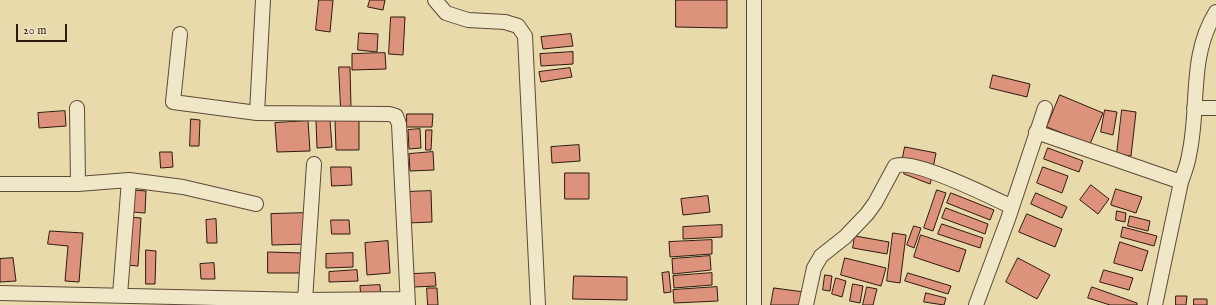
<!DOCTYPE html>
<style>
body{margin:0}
#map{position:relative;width:1216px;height:305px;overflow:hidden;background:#e8daaa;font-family:"IM FELL English",serif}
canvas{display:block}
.scale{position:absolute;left:16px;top:24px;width:51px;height:18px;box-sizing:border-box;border:2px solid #2f1911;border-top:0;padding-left:5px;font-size:12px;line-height:14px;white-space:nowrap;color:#2f1911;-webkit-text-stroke:3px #f0e7c8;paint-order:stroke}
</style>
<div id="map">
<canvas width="1216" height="305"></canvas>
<div class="scale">20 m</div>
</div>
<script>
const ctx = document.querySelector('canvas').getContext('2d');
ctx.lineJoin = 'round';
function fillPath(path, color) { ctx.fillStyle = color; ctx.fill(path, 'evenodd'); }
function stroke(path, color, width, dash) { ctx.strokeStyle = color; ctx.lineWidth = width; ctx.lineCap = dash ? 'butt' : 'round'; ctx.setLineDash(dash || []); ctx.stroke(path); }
const building = new Path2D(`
 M319 0H333L330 32 316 30Z
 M370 0H385L383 10 368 7Z
 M676 0H727V28L676 27Z
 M391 17H405L403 55 389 54Z
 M359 33 378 34 377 52 358 50Z
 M571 34 573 46 543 49 541 37Z
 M573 52V64L541 66 540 54Z
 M385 53 386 69 352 70V54Z
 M339 67H350L351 108H341Z
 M570 68 572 77 541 82 539 72Z
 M993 75 1030 84 1027 97 990 88Z
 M1060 95 1103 113 1090 144 1047 127Z
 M1105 110 1117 112 1113 135 1101 132Z
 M1122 110 1136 112 1131 156 1117 154Z
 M65 111 66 126 39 128 38 113Z
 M407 114H433L432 127H407Z
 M191 119 200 120 199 146H190Z
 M359 119V150H336L335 120Z
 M330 120 332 147 317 148 316 121Z
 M308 121 310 151 277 152 275 123Z
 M420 129 421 148 409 149 408 130Z
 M426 130H432L431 150H426Z
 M579 145 580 161 552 163 551 147Z
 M905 147 936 153 933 168 902 162Z
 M1048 148 1083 161 1079 172 1044 159Z
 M160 152H172L173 167 161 168Z
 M433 152 434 170 410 171 409 154Z
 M907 165 933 174 930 184 904 174Z
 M331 167H351L352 185 332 186Z
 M1043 167 1068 176 1062 193 1037 183Z
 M565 173H589V199H565Z
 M1091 185 1109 199 1098 214 1080 200Z
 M1116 189 1142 197 1136 213 1111 205Z
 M133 190 146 191 145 213 132 212Z
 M937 190 946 193 933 231 924 228Z
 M431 191 432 222 407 223 406 192Z
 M951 193 994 210 990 220 947 203Z
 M1036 193 1067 207 1062 218 1031 204Z
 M708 196 710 212 683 215 681 199Z
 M946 208 988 224 985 234 942 218Z
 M1117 211 1126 213 1125 222 1116 220Z
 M306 213 307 244 272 245 271 214Z
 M1027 214 1062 229 1055 247 1019 232Z
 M1130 216 1150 221 1148 231 1128 226Z
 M129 217 141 218 138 266 126 265Z
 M216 219 217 243H207L206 220Z
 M331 220H349L350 234H332Z
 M942 224 983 238 980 248 938 234Z
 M722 225V237L683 239V227Z
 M914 226 921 228 914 248 907 245Z
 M1123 227 1157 236 1154 246 1121 237Z
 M50 231 83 233 79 282 65 281 68 246 48 244Z
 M893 233 906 235 900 283 887 281Z
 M921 235 966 250 959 272 914 257Z
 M855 236 889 242 887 254 853 248Z
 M712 240V254L670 257 669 242Z
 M388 241 390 273 367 275 365 243Z
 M1120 242 1148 251 1142 271 1114 263Z
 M146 250 156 251 155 284H146Z
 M268 252 302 253V273H268Z
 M353 253V267L326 268V254Z
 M710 256 711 270 673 274 672 259Z
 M13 258 16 281 0 282V259Z
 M845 258 886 268 881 286 841 275Z
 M1018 258 1050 275 1037 299 1006 282Z
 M214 263 215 279H201L200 264Z
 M357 270 358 281 329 282V272Z
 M1104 270 1133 278 1129 290 1100 282Z
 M669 272 671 292 664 293 662 273Z
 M435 273 436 286 414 287 413 274Z
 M712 273V285L674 288 673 276Z
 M908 273 951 286 948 294 905 281Z
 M825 275 832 276 830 291 823 290Z
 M574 276 627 277V300L573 299Z
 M836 278 846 281 842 297 832 294Z
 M853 284 863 286 860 303 850 301Z
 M380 285 381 298 361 299 360 286Z
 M717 287 718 301 674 303 673 290Z
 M867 287 877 289 873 305H863Z
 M1092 287 1137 303V305H1110L1088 298Z
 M427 288H437L438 305H428Z
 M774 288 804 292 802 305H771Z
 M926 293 946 298 944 305 924 302Z
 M1176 296H1187L1186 305H1176Z
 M1194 299H1207V305H1194Z`);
const minor = new Path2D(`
 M435 0 446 13 468 20 505 22 518 26 525 36 538 305
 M754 0V305
 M180 34 173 102 257 113 389 114 396 116 399 124 408 305
 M77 108 78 184
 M1194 108H1216
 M257 113 263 0
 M1036 132 1181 182 1155 305
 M1181 182C1184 173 1188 164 1189 155 1200 107 1188 57 1216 12
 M0 184H78L129 180 183 187 256 204
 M0 293 305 300 406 299
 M120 295 129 180
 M305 300 314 164
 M806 305 814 268 821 256 845 237 867 214 875 203 895 166C913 158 991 197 1012 207
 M976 305 1008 219 1045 108`);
fillPath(building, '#dd937b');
stroke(building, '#2f1911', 1);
stroke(minor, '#5d4937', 16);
stroke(minor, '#f0e7c8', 14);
</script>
